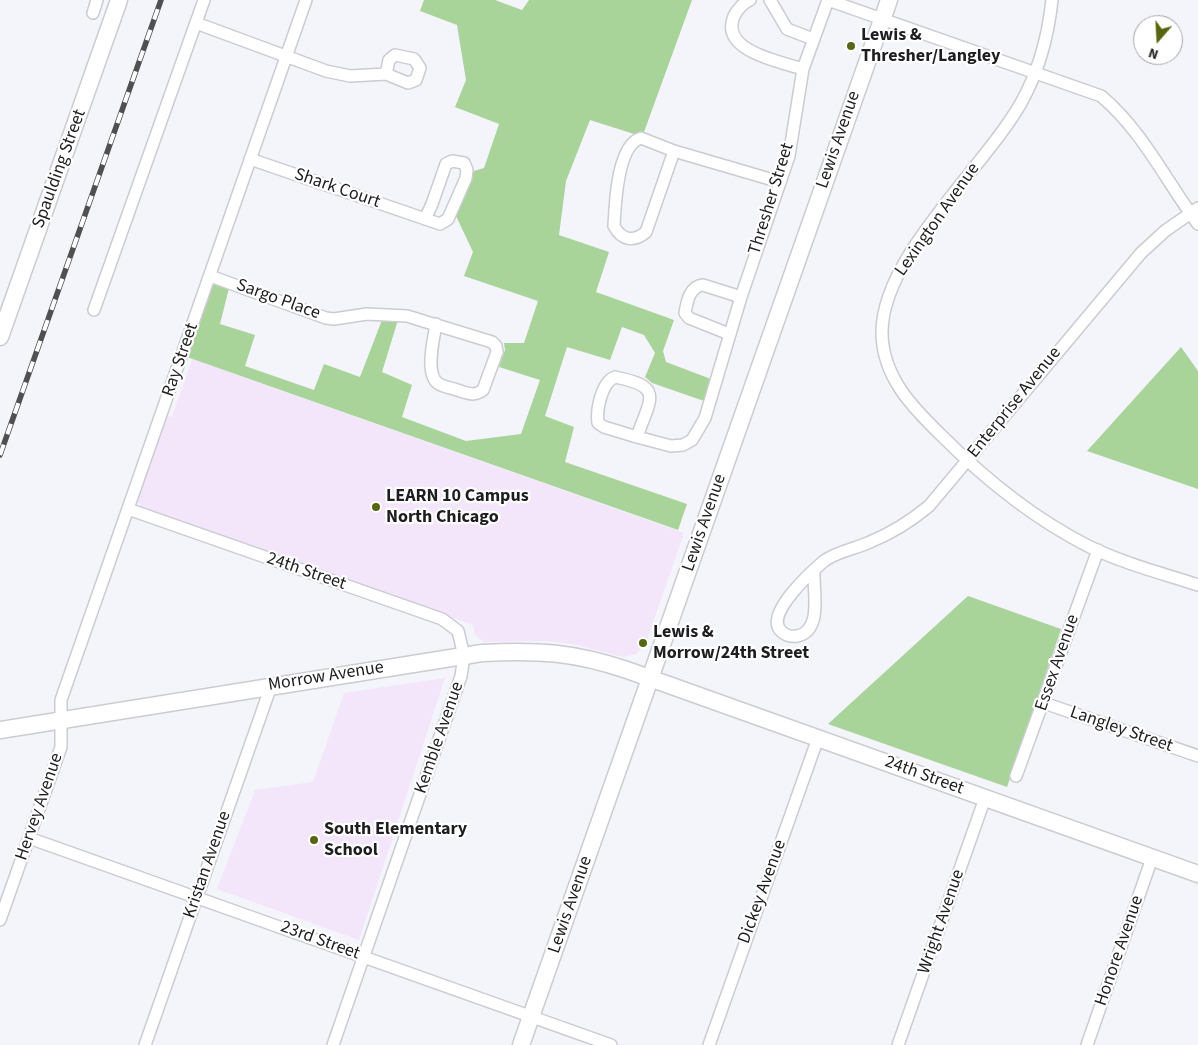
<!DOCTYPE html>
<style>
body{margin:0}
#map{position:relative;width:1198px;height:1045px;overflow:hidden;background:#f3f5fa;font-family:"Source Sans 3",sans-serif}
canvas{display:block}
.north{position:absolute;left:1133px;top:15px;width:50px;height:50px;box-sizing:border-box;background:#fff;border:1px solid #a5a5a6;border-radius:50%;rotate:199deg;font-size:14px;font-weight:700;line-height:20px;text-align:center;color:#1e1e20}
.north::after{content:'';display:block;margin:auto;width:18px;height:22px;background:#58660d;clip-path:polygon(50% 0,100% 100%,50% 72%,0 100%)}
</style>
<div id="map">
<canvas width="1198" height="1045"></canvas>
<div class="north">N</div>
</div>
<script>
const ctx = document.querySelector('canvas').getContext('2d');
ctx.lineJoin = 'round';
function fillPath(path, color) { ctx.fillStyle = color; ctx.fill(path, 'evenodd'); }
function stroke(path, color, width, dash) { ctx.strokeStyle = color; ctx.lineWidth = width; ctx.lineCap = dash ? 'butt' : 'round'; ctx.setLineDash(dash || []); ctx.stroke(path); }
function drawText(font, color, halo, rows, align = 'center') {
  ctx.font = font + ' "Source Sans 3",sans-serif'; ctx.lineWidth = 4.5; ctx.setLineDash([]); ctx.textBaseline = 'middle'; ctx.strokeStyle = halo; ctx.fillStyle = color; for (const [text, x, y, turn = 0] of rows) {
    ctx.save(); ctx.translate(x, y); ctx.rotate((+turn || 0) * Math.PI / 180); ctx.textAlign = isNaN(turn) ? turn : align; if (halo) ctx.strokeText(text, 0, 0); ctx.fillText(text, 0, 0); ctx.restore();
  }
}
const education = new Path2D(`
 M192 359 684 533 646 643 636 654 623 657 573 644 545 641 484 642 475 635 473 625 143 509 137 500 167 416 172 417Z
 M445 678 359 940 217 889 255 790 313 782 344 693Z`);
const green = new Path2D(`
 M424 0H495L522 10 529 0H692L644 132 634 134 590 120 566 181 559 235 609 252 596 292 674 320 663 351 666 362 711 379 704 401 652 383 645 377 655 353 644 335 622 327 610 360 567 347 545 416 574 427 565 462 687 504 678 530 187 357 214 283 229 288 220 324 255 335 245 366 314 390 324 364 360 377 382 320H398L382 372 412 385 402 417 466 441 521 434 540 380 499 367 505 350 504 343H524L538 301 464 276 473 252 456 216 474 171 484 168 499 124 455 107 466 80 457 25 420 11Z
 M1181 347 1198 371V489L1087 451Z
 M968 596 1061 629 1007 787 828 724Z`);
const street = new Path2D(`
 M750 0C744 2 737 10 734 16 719 51 781 62 803 69
 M770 0 787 29 813 39
 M828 0 1101 96C1142 130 1166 181 1198 224
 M1052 0C1048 37 1039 71 1021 103 984 168 882 257 882 332 882 377 913 408 943 437 985 479 1035 519 1088 546 1122 563 1161 573 1198 585
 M93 13 97 0
 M196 23 326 71 350 76 386 74 408 83 416 80 420 68 414 59 395 55 389 60 386 74
 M641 138 674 151 646 232C634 242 622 241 614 226 615 205 617 145 641 138Z
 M674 151 780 182
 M250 159 440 224 448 219 466 178 467 170 464 163 452 161 446 164 432 204 425 219
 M210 276 326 318 334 319 367 314 407 316 492 342 496 346 497 352 483 390C474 397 467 393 457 390 452 388 444 387 439 384 424 375 434 338 436 324
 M94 310 204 0
 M729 334 689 318 685 313C687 301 690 286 703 285L741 297
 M637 437 604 427 598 423C596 409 602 382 615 377 665 387 650 398 637 437L671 446 683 445 692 440 705 418 741 297 789 156 803 69 828 0
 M128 509 442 619 458 631 464 656 461 676 333 1045
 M814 572C813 591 823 631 797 636 791 637 784 635 780 630 766 613 811 572 824 561 838 551 855 549 870 542 892 533 911 521 929 506L1141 253 1165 231 1198 208
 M1044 703 1198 756
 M1016 776 1098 550
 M29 838 611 1045
 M0 920 61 747V700L306 0
 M145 1045 271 686
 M709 1045 818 738
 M898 1045 985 798
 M1087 1045 1152 858`);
const secondary = new Path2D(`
 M0 337 119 0
 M0 730 482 653C538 650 573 652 627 670L1198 874
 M521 1045 889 0`);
const rail = new Path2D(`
 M0 455 161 0`);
const markers = [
 [851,46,5,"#58660d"],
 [376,507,5,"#58660d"],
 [643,643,5,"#58660d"],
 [314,840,5,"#58660d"]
];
const poiNames = [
 ["Lewis &",861,36],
 ["Thresher/Langley",861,57],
 ["LEARN 10 Campus",386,497],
 ["North Chicago",386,518],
 ["Lewis &",653,633],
 ["Morrow/24th Street",653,654],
 ["South Elementary",324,830],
 ["School",324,851]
];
const streetNames = [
 ["Lewis Avenue",839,140,-71],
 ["Spaulding Street",60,169,-70],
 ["Shark Court",337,189,19],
 ["Thresher Street",772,199,-73],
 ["Lexington Avenue",938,220,-55],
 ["Sargo Place",278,300,20],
 ["Ray Street",181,360,-71],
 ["Enterprise Avenue",1015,403,-51],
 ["Lewis Avenue",705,523,-71],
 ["24th Street",306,572,19],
 ["Essex Avenue",1058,663,-71],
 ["Morrow Avenue",326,677,-9],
 ["Langley Street",1121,730,19],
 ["Kemble Avenue",440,738,-71],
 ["24th Street",924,776,20],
 ["Hervey Avenue",40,807,-71],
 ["Kristan Avenue",208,865,-71],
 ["Dickey Avenue",763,892,-70],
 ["Lewis Avenue",571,905,-71],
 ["Wright Avenue",942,922,-71],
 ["23rd Street",320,941,20],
 ["Honore Avenue",1120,951,-71]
];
fillPath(education, '#f3e6fa');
fillPath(green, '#a8d399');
stroke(street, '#caccd1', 14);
stroke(secondary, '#caccd1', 19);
stroke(street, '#fff', 11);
stroke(secondary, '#fff', 16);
stroke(rail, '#505053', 5.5);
stroke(rail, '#fff', 4, [11]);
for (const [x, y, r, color] of markers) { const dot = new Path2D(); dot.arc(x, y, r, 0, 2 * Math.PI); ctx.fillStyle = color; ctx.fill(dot); stroke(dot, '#fff', 2); }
drawText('bold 18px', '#1e1e20', '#fff', poiNames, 'left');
drawText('18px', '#1e1e20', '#fff', streetNames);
</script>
